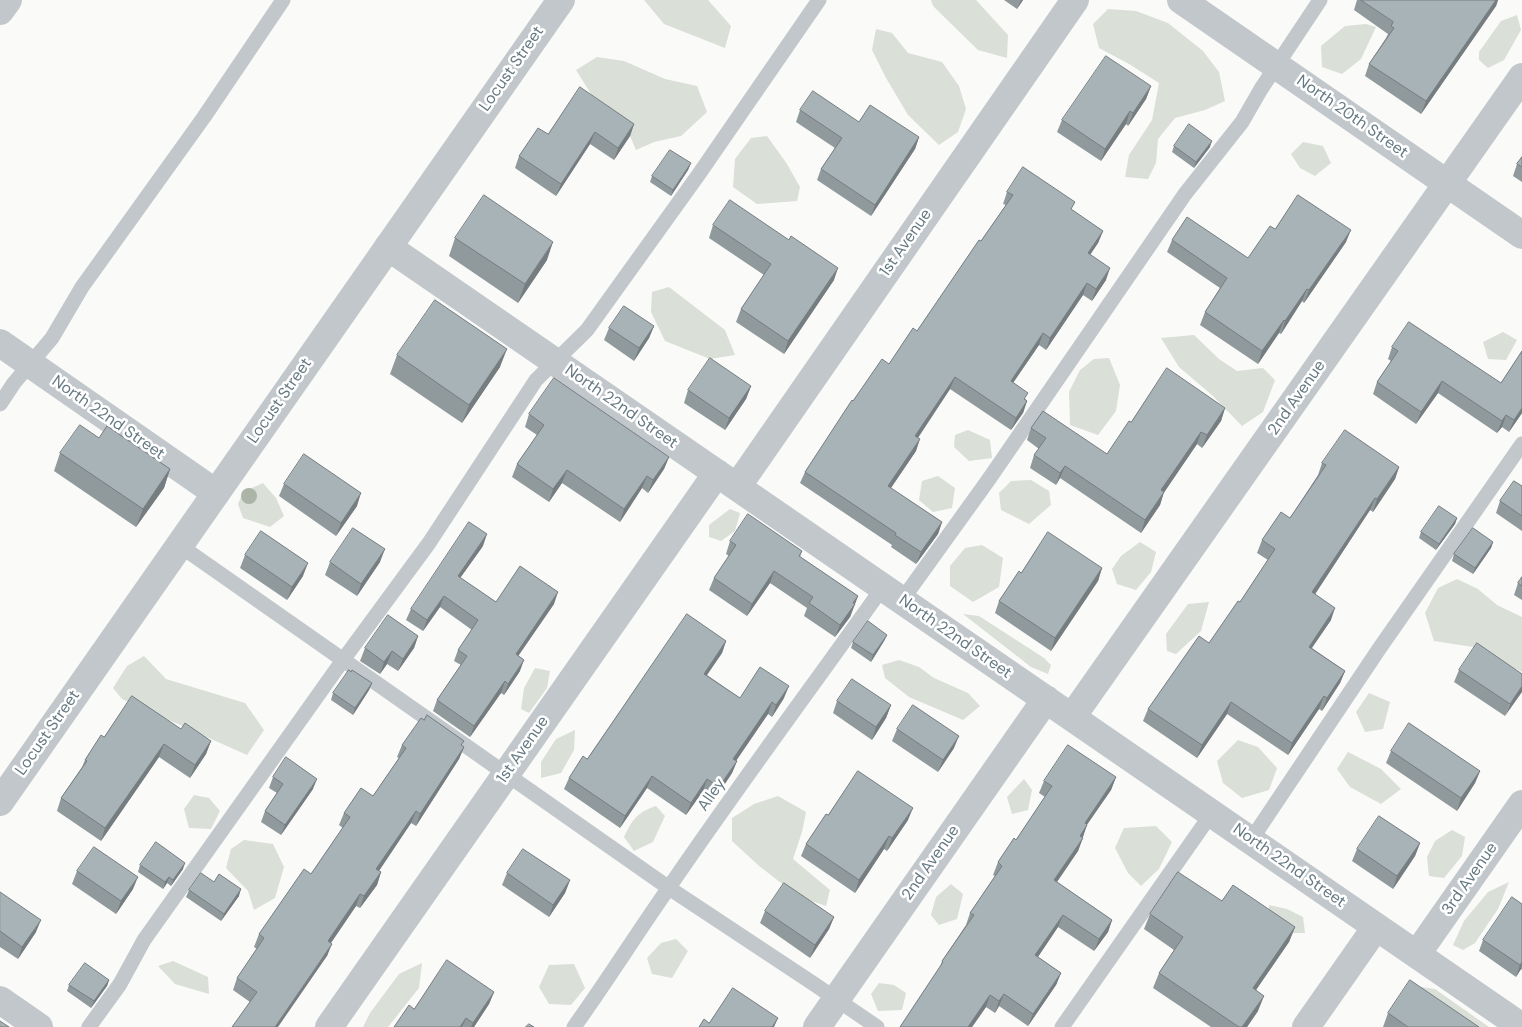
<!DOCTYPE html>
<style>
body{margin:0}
canvas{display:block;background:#fafaf8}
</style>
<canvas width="1522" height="1027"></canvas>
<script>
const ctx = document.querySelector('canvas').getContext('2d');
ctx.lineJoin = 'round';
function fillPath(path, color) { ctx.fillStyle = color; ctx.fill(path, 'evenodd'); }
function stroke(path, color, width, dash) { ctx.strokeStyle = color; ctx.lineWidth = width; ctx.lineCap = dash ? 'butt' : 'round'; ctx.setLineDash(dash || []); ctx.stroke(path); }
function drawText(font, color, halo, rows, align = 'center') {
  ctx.font = font + ' "DM Sans",sans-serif'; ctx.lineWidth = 5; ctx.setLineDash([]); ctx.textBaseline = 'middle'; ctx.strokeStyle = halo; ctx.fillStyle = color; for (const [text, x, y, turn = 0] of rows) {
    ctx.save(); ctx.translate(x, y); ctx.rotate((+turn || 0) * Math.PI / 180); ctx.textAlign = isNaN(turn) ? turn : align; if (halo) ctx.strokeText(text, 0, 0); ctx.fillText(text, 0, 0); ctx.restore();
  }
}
const green = new Path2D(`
 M644 0H708L731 26 725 48 664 24Z
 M931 0H976L1008 35 1007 58 978 50 933 6Z
 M1108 9 1136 11 1168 23 1203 51 1219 72 1225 101 1205 110 1175 118 1158 139 1156 163 1148 179 1125 177 1129 155 1152 120 1159 83 1129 64 1099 48 1093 24Z
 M1517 15 1521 30 1504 60 1488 68 1479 60V52L1501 21Z
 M1366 24 1376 27 1361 59 1342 74 1322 67 1321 46 1345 26Z
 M876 29 892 33 908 53 942 62 959 86 966 109 958 132 939 145 908 115 886 78 872 50Z
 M597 57 624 61 665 79 697 86 707 112 681 136 654 142 636 150 622 117 591 94 576 70Z
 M767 136 787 164 800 187 797 201 757 204 733 187 735 159 751 138Z
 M1303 142 1323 146 1331 163 1315 176 1300 168 1291 154Z
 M669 287 725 330 735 355 710 359 665 341 651 312 652 292Z
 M1503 332 1517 340 1506 360 1488 359 1483 342Z
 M1194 335 1219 359 1237 371 1263 368 1275 380 1263 412 1242 426 1213 396 1179 367 1161 338Z
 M1109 358 1120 385 1116 411 1098 435 1070 425 1069 392 1080 370 1094 359Z
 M968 430 990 440 992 458 969 461 954 447 955 435Z
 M938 476 955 488 952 508 933 512 919 500 922 481Z
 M1031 480 1049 491 1051 505 1029 524 1001 510 999 493 1011 481Z
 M263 483 276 498 284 516 270 527 243 518 238 504 243 492Z
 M730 509 740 513 735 531 721 541 709 537V525Z
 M1140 542 1156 552 1151 572 1136 590 1117 584 1112 569 1121 556Z
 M982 545 1003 558 999 587 973 602 950 586V566L965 548Z
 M1457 579 1478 589 1497 605 1522 617V672L1473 647 1434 641 1425 613 1438 588Z
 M1209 602 1201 631 1176 654 1167 651 1166 634 1188 604Z
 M963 614 979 616 1044 658 1051 665 1048 674 1031 667Z
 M144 656 166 679 245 703 264 730 247 755 122 699 113 688 127 666Z
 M899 660 919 667 934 678 968 693 980 706 963 720 909 697 885 678 882 665Z
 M535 668 550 671 547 688 529 713 521 709 524 688Z
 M1369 693 1390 702 1383 729 1365 732 1356 712Z
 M575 730 574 750 561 773 541 778V762L556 739Z
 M1238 740 1258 747 1277 768 1269 790 1242 798 1223 783 1217 761Z
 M1348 752 1381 769 1401 789 1381 804 1350 787 1337 769Z
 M1024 779 1032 790 1028 810 1012 814 1007 797Z
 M194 795 209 798 220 811 211 829 189 828 184 809Z
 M778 796 806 812 802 832 793 859 830 890 826 906 799 897 758 865 732 841V818L754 804Z
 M656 806 665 816 653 842 634 851 624 837C633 819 636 813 656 806Z
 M1156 826 1172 842 1159 869 1141 886 1128 873 1115 848 1124 828Z
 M1452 830 1465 837 1462 856 1444 878 1429 876 1427 857 1435 841Z
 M244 840 273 844 284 867 275 898 254 910 248 891 226 868 231 849Z
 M1509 882 1498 909 1475 943 1463 950 1453 945 1464 921 1488 892Z
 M951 884 963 894 957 919 939 925 931 915 936 897Z
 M1269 905 1287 909 1303 917 1305 933H1286L1269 920Z
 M676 939 688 951 672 978 652 974 647 958 661 943Z
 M173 961 208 977 209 994 175 984 158 966Z
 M422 963 419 988 388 1027H363L370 1013 399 974Z
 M574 964 585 988 571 1005 549 1004 539 987 549 965Z
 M879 983 894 985 906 993 902 1010 878 1011 871 994Z
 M1414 986 1435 989 1489 1027H1459Z`);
const service = new Path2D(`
 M0 404 14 383 52 338 82 287 204 117 283 0
 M179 545 669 888 814 984 877 1027
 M902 600 989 479 1185 194 1242 122 1261 89 1320 0
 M1251 840 1379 649 1522 444
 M89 1027 120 984 144 940 343 660 429 543 536 380 587 330 699 174 819 0
 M574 1027C607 981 637 933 670 886 739 785 812 687 883 587
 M1062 1027 1212 813`);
const minor = new Path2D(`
 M1181 0 1522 235
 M0 11 8 0
 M388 247 1522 1027
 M0 343 216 493
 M737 487 1075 0
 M1072 717 1522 77
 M1417 954 1522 804
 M0 1000 39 1027
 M329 1027 717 473
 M817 1027 1046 699
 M1306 1027 1376 927`);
const tertiary = new Path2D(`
 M0 802 561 0`);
const trees = [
 [249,496]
];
const wall = new Path2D(`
 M1004 0H1023L1017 9Z
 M1357 0H1498L1496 6 1421 114 1365 76 1369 64 1386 38 1388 34 1354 10Z
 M1151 86 1146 99 1128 126 1126 124 1101 161 1057 132 1062 120Z
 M800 110 859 122 919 137 915 149 871 216 817 180 821 169 835 148 796 122Z
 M634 124 630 136 614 160 590 144 556 196 515 168 519 156 548 134Z
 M1174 146 1210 147 1194 168 1172 152Z
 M1522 157V182L1513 176 1517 164Z
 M691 163 688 170 671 196 650 182 652 176Z
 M1007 192 1072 210 1103 231 1098 243 1090 255 1106 280 1092 301 1083 295 1046 350 1039 345 1013 383 1027 401 1023 413 1011 430 950 389 918 438 916 451 891 488 942 522 938 534 916 564 891 547 892 545 800 483 805 472 853 401 889 364 917 331 981 241 1006 205 1003 204Z
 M713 225 789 240 834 280 784 354 736 322 741 309 764 275 709 238Z
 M1275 229 1346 242 1304 303 1302 301 1281 334 1279 333 1258 364 1200 325 1205 312 1220 288 1167 252 1172 240 1248 258Z
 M455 238 547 260 518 303 449 256Z
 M654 326 649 338 634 361 604 340 609 328Z
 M1392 347 1501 383 1522 351V413L1509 432 1502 427 1497 433 1438 393 1416 424 1373 394 1377 382 1391 361 1388 359Z
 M397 355 500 367 462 423 390 374Z
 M751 386 746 399 725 430 684 403 688 390Z
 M1225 408 1221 421 1202 448 1197 444 1164 492 1160 505 1141 533 1060 478 1056 485 1030 468 1034 455 1039 449 1027 440 1031 428 1107 454 1131 422Z
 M529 414 669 457 664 469 648 493 642 488 620 522 562 483 549 502 512 477 517 464 537 435 525 427Z
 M99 438 170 469 164 488 136 527 54 471 60 453Z
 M1322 463 1399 467 1395 479 1373 512 1370 510 1315 594 1331 620 1312 648 1345 671 1340 683 1322 711 1319 709 1288 755 1227 714 1197 758 1143 721 1148 709 1209 643 1240 602 1268 560 1257 553 1262 540 1290 518 1318 475Z
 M284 484 357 506 336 536 279 496Z
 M1522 486V531L1496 513 1500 501Z
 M1457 518 1455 524 1436 550 1419 538 1421 532Z
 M730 541 802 551 800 557 858 596 850 617 835 637 804 616 807 608 770 583 747 616 709 590 714 578 729 556 726 554Z
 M1493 542 1491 548 1473 574 1452 561 1454 554Z
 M483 546 460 578 496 602 554 604 518 656 520 671 504 695 501 693 470 737 433 711 437 700 461 665 454 661 458 650 472 630 440 607 423 631 406 620 411 609Z
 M245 555 303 576 287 600 240 568Z
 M330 562H380L357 596 325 575Z
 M1102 568 1098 581 1051 651 995 613 999 601 1021 573Z
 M1522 577V600L1514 595 1518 583Z
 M887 635 884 641 871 662 851 648 853 642Z
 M418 636 414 648 398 671 387 664 380 674 360 661 365 648Z
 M726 641 722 653 707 675 740 698H784L772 717 768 714 736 761H737L732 773 715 799 703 791 686 815 647 788 620 828 564 789 569 778 587 759Z
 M1459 670 1522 674 1505 716 1454 682Z
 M372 683 369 690 353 715 331 700 333 693Z
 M837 701 891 705 886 718 872 740 833 713Z
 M897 729 954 748 938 772 892 741Z
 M104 737 211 741 206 754 190 778 159 757 101 841 57 811 61 798 82 767 85 760Z
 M402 745 464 747 459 759 416 826 411 823 379 871 381 872 377 885 360 908 356 906 331 943 327 956 250 1002 233 990 237 978 257 949 254 947 259 934 311 874 343 828 339 825 344 813 373 796 399 758 397 757Z
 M1391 751 1480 771 1475 783 1457 811 1386 763Z
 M273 777 313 789 281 835 261 822 265 811 277 793 269 788Z
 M1116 777 1111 790 1087 824 1078 851 1057 882 1112 920 1108 932 1094 951 1058 927 1038 957 1061 973 1056 985 1028 1026 999 1006 995 1013 986 1007 972 1027H900L940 968 942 961 966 925 970 913 995 876 993 875 998 862 1016 840 1045 797 1039 793 1044 781Z
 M828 815 908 820 887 851 884 849 855 893 801 856 806 844Z
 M1420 843 1415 856 1393 889 1352 861 1357 849Z
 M140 865 183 869 171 886 167 883 163 889 138 872Z
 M77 871 133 889 116 914 72 884Z
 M507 873 570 880 565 893 549 917 502 885Z
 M214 882 239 896 221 921 186 897 189 890Z
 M0 892 36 932 18 959 0 947Z
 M1222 901 1295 927 1289 942 1256 990 1258 1011 1247 1027H1211L1153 988 1159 973 1174 950 1144 929 1150 914Z
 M1522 904V970L1521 969 1516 977 1479 951 1483 940Z
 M765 911 834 917 829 929 810 958 760 923Z
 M109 980 107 986 91 1008 67 991 69 985Z
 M494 992 489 1004 474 1027H394L414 1009Z
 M1388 1013 1479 1027H1383Z`);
const shadedWall = new Path2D(`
 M1021 0H1023L1017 9Z
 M1496 0H1498L1496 6 1421 114 1426 101Z
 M1151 86 1146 99 1128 126 1133 113Z
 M1130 111 1126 124 1101 161 1105 149Z
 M634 124 630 136 614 160 618 148Z
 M595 132 590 144 556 196 561 184Z
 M919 137 915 149 871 216 875 205Z
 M1212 141 1210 147 1194 168 1196 162Z
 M691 163 688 170 671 196 673 190Z
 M1351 230 1346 242 1304 303 1309 290Z
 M1103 231 1098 243 1083 265 1088 253Z
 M553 242 547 260 518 303 525 284Z
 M838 268 834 280 784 354 788 341Z
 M1110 268 1106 280 1092 301 1096 289Z
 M1087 283 1083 295 1046 350 1050 338Z
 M1307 289 1302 301 1281 334 1285 321Z
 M1284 320 1279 333 1258 364 1262 351Z
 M654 326 649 338 634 361 639 348Z
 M1043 333 1039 345 1006 393 1011 381Z
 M507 349 500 367 462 423 469 405Z
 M955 377 950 389 911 448 915 436Z
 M1442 381 1438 393 1416 424 1421 412Z
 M751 386 746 399 725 430 729 418Z
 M1027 401 1023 413 1011 430 1016 418Z
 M1225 408 1221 421 1202 448 1207 435Z
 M1522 408V413L1509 432 1514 420Z
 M1506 415 1502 427 1497 433 1502 421Z
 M1201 432 1197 444 1157 503 1161 490Z
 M920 439 916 451 884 498 888 486Z
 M669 457 664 469 648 493 653 480Z
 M1065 466 1060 478 1056 485 1060 473Z
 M1399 467 1395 479 1373 512 1377 499Z
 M170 469 164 488 136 527 143 509Z
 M567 470 562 483 549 502 553 489Z
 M647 476 642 488 620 522 624 509Z
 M1164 492 1160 505 1141 533 1145 520Z
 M361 493 357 506 336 536 341 523Z
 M1375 498 1370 510 1308 605 1312 592Z
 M1457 518 1455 524 1436 550 1439 544Z
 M942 522 938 534 916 564 921 552Z
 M487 534 483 546 453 588 458 576Z
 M1493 542 1491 548 1473 574 1475 568Z
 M385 549 380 562 357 596 361 584Z
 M308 563 303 576 287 600 292 587Z
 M1102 568 1098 581 1051 651 1055 638Z
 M774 571 770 583 747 616 752 604Z
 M558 592 554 604 512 665 516 654Z
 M444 596 440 607 423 631 427 620Z
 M858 596 850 617 835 637 840 625Z
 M1335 608 1331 620 1304 659 1309 647Z
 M887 635 884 641 871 662 873 655Z
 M418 636 414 648 398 671 403 659Z
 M726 641 722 653 700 685 704 674Z
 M392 651 387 664 380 674 384 662Z
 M524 660 520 671 504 695 508 684Z
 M1345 671 1340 683 1322 711 1327 698Z
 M505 681 501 693 470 737 474 726Z
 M372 683 369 690 353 715 355 708Z
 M789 686 784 698 772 717 776 705Z
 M1522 686V692L1505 716 1510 704Z
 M1324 696 1319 709 1288 755 1292 743Z
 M772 702 768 714 729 771 733 759Z
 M1231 702 1227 714 1197 758 1202 745Z
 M891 705 886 718 872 740 876 727Z
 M959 736 954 748 938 772 943 760Z
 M211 741 206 754 190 778 195 765Z
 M164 744 159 757 101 841 105 828Z
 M464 747 459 759 416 826 420 814Z
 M737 761 732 773 715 799 719 787Z
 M1480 771 1475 783 1457 811 1461 798Z
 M652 776 647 788 620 828 625 816Z
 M1116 777 1111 790 1080 835 1085 823Z
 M317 779 313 789 281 835 285 825Z
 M707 779 703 791 686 815 691 803Z
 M913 808 908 820 887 851 892 838Z
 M416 811 411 823 372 881 376 869Z
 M1087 825 1083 837 1075 848 1080 836Z
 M889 836 884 849 855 893 859 880Z
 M1083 838 1078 851 1050 892 1054 880Z
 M1420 843 1415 856 1393 889 1397 876Z
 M185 863 183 869 171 886 173 880Z
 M381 872 377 885 360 908 364 896Z
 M138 877 133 889 116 914 121 901Z
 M169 877 167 883 163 889 165 882Z
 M570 880 565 893 549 917 553 905Z
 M241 889 239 896 221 921 224 914Z
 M360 894 356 906 324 953 328 941Z
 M1063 915 1058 927 1031 967 1035 955Z
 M834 917 829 929 810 958 815 945Z
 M41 920 36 932 18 959 22 947Z
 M1112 920 1108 932 1094 951 1099 939Z
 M1295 927 1289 942 1247 1003 1253 988Z
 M332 944 327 956 278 1027H275Z
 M1522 962 1521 969 1516 977 1520 965Z
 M1061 973 1056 985 1028 1026 1033 1014Z
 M109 980 107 986 91 1008 94 1001Z
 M494 992 489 1004 474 1027H471L473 1023Z
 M1004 994 999 1006 995 1013 999 1001Z
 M990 995 986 1007 972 1027H968Z
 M1264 996 1258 1011 1247 1027H1242Z
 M466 1018 462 1027H460Z
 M778 1018 774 1027H772Z`);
const building = new Path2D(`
 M1361 0H1496L1426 101 1369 64 1394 28 1391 26 1393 22Z
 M1106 56 1151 86 1133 113 1130 111 1105 149 1062 120Z
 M580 87 634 124 618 148 595 132 561 184 519 156 538 128 548 134Z
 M813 91 859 122 870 105 919 137 875 205 821 169 842 138 800 110Z
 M1189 124 1212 141 1196 162 1174 146Z
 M670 150 691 163 673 190 652 176Z
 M1522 157V167L1517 164Z
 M1023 167 1075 202 1071 209 1103 231 1088 253 1110 268 1096 289 1087 283 1050 338 1043 333 1011 381 1028 393 1024 399 1027 401 1016 418 955 377 915 436 920 439 888 486 942 522 921 552 895 535 896 533 805 472 852 400 853 401 882 359 889 364 913 328 917 331 979 240 981 241 1013 195 1007 192Z
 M484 195 553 242 525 284 455 238Z
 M1298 195 1351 230 1309 290 1307 289 1285 321 1284 320 1262 351 1205 312 1227 278 1172 240 1187 217 1248 258 1270 226 1275 229Z
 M730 200 789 240 791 236 838 268 788 341 741 309 771 264 713 225Z
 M435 300 507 349 469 405 397 355Z
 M624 306 654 326 639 348 609 328Z
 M1409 322 1501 383 1522 351V408L1514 420 1506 415 1502 421 1442 381 1421 412 1377 382 1398 351 1392 347Z
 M710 358 751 386 729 418 688 390Z
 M1167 368 1225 408 1207 435 1201 432 1161 490 1164 492 1145 520 1065 466 1060 473 1034 455 1046 438 1031 428 1043 411 1107 454 1129 421 1131 422Z
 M554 378 669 457 653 480 647 476 624 509 567 470 553 489 517 464 544 425 529 414Z
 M80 425 99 438 107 426 170 469 143 509 60 453Z
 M1345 430 1399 467 1377 499 1375 498 1312 592 1335 608 1309 647 1345 671 1327 698 1324 696 1292 743 1231 702 1202 745 1148 709 1199 636 1209 643 1238 601 1240 602 1275 549 1262 540 1281 512 1290 518 1326 465 1322 463Z
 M304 454 361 493 341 523 284 484Z
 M1514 481 1522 486V516L1500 501Z
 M1439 506 1457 518 1439 544 1421 532Z
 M748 514 802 551 799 556 858 596 853 603 855 604 840 625 809 603 813 597 774 571 752 604 714 578 736 545 730 541Z
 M469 522 487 534 458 576 496 602 520 566 558 592 516 654 524 660 508 684 505 681 474 726 437 700 467 656 458 650 478 620 444 596 427 620 411 609Z
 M353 528 385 549 361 584 330 562Z
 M1473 528 1493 542 1475 568 1454 554Z
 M261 531 308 563 292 587 245 555Z
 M1048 532 1102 568 1055 638 999 601 1019 571 1021 573Z
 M1522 577V586L1518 583Z
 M687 614 726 641 704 674 740 698 760 667 789 686 776 705 772 702 733 759 737 761 719 787 707 779 691 803 652 776 625 816 569 778 583 756 587 759Z
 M388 615 418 636 403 659 392 651 384 662 365 648Z
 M868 621 887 635 873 655 853 642Z
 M1477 643 1522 674V686L1510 704 1459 670Z
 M349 670 351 672 352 670 372 683 355 708 333 693Z
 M852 679 891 705 876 727 837 701Z
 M132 696 181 729 185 723 211 741 195 765 164 744 105 828 61 798 87 761 85 760 101 735 104 737Z
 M913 705 959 736 943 760 897 729Z
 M427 715 464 741 461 745 464 747 420 814 416 811 376 869 381 872 364 896 360 894 328 941 332 944 275 1027H232L257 992 237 978 264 938 259 934 304 869 311 874 350 817 344 813 361 788 373 796 406 748 402 745 421 718 424 720Z
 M1409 723 1480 771 1461 798 1391 751Z
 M1068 745 1116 777 1085 823 1087 825 1080 836 1083 838 1054 880 1112 920 1099 939 1063 915 1035 955 1061 973 1033 1014 1004 994 999 1001 990 995 968 1027H900L943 962 942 961 974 915 970 913 1002 866 998 862 1014 838 1016 840 1052 786 1044 781Z
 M286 757 317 779 285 825 265 811 283 784 273 777Z
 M858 771 913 808 892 838 889 836 859 880 806 844 826 814 828 815Z
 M1379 816 1420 843 1397 876 1357 849Z
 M156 842 185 863 173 880 169 877 165 882 140 865Z
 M94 847 138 877 121 901 77 871Z
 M523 849 570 880 553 905 507 873Z
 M1178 872 1222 901 1233 885 1295 927 1253 988 1264 996 1242 1027H1239L1159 973 1183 937 1150 914Z
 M201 873 214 882 219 874 241 889 224 914 189 890Z
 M784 883 834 917 815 945 765 911Z
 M0 892 41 920 22 947 0 931Z
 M1512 897 1522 904V962L1520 965 1483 940Z
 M447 960 494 992 473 1023 466 1018 460 1027H394L409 1005 414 1009Z
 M85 963 109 980 94 1001 69 985Z
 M1410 980 1479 1027H1408L1388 1013Z
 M733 988 778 1018 772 1027H699L704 1019 709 1023Z
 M0 1021 9 1027H0Z
 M529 1024 534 1027H526Z`);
const streetNames = [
 ["Locust Street",512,69,-55],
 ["North 20th Street",1352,117,35],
 ["1st Avenue",906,243,-55],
 ["2nd Avenue",1297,398,-55],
 ["Locust Street",280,401,-55],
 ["North 22nd Street",621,407,35],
 ["North 22nd Street",108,418,35],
 ["North 22nd Street",955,637,35],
 ["Locust Street",48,733,-55],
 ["1st Avenue",523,750,-55],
 ["Alley",712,795,-55],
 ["2nd Avenue",931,863,-55],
 ["North 22nd Street",1289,866,35],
 ["3rd Avenue",1470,879,-55]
];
fillPath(green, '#dadfd7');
stroke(service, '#c1c7ca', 15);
stroke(minor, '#c1c7ca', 28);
stroke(tertiary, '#c1c7ca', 28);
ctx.fillStyle = '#abb4a7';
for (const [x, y] of trees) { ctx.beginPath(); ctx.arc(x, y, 8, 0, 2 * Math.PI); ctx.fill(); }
fillPath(wall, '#909a9d');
fillPath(shadedWall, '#767d80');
fillPath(building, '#a8b3b7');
stroke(building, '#767d80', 1);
drawText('16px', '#657982', '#fff', streetNames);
</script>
